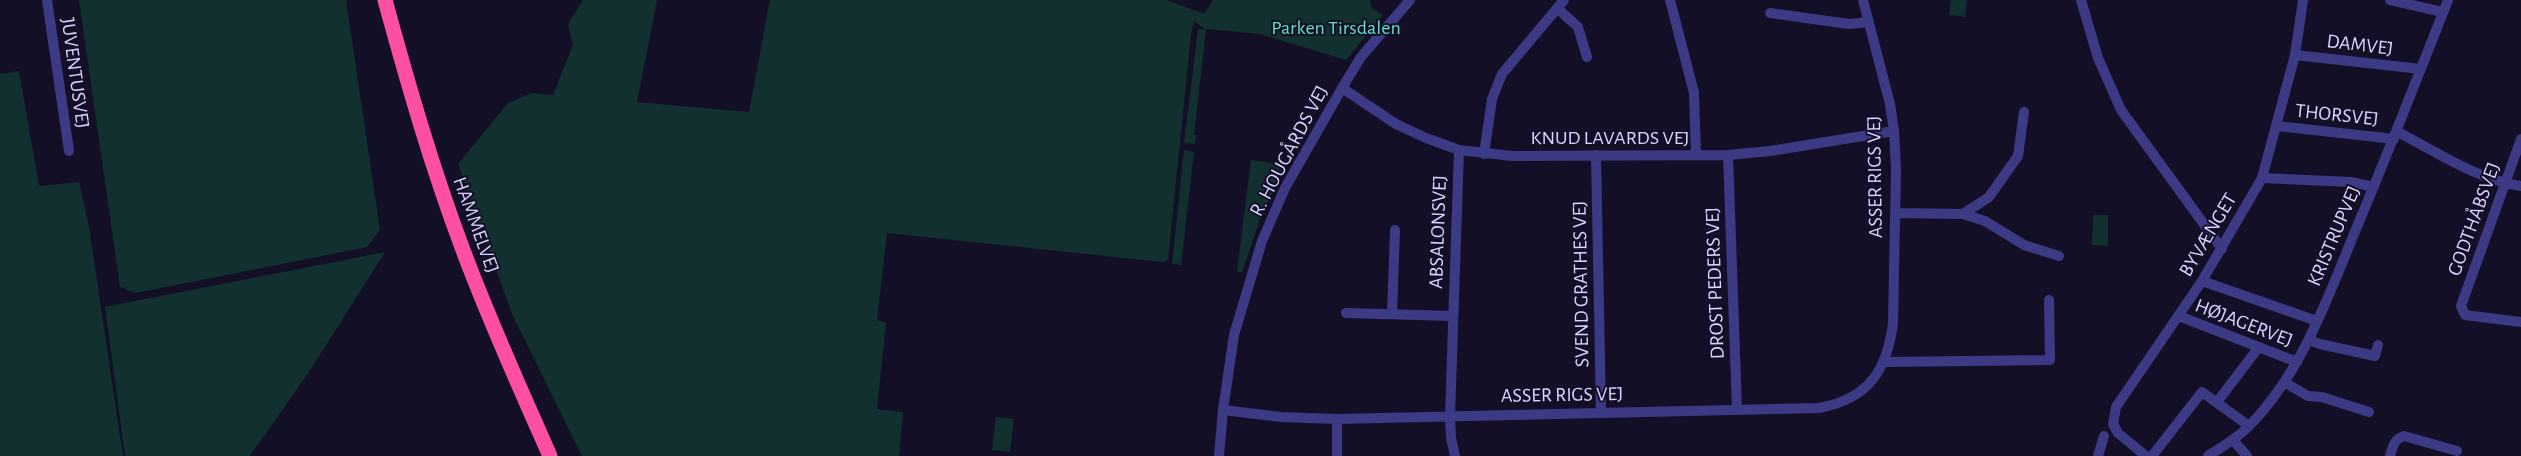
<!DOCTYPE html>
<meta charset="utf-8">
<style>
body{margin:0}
canvas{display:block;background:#130f26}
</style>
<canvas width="2521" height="456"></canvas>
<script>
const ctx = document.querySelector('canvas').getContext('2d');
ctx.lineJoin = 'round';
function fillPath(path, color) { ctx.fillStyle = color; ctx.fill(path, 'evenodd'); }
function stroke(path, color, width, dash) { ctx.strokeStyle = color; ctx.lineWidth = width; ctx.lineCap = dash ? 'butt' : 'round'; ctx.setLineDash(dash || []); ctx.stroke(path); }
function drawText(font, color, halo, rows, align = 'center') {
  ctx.font = font + ' "Alegreya Sans",sans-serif'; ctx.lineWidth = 4; ctx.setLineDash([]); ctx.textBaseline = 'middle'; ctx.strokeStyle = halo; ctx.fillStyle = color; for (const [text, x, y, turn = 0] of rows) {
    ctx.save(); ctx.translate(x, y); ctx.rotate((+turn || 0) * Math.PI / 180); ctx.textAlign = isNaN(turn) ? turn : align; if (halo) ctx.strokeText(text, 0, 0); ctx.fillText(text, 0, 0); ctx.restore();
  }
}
const green = new Path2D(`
 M79 0H346L380 230 367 247 136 293 120 287Z
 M583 0H657L637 102 749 112 770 0H1167L1204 14 1213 0H1370L1372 8 1383 15 1346 60 1260 34 1206 29 1194 135H1196L1195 144 1184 143 1198 29H1205L1194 21 1191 34 1168 260 1163 262 887 233 877 320 886 323 877 409 903 412 899 456H582L512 314 458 164 508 103 532 93 553 95 573 45 568 24Z
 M1951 0H1967L1965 17 1949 15Z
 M19 71 39 186 79 182 89 227 123 456H0V74Z
 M1184 150 1194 152 1181 265 1172 264Z
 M1251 160 1285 165 1259 222 1242 272H1237Z
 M2093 215H2108V246L2092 245Z
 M385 252 311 369 250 456H125L105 307Z
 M996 417 1014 419 1010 452 992 450Z`);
const street = new Path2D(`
 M47 0 69 151
 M1670 0 1694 93 1696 155
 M2081 0 2098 58 2121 110 2222 249
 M2390 0 2443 12
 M1557 8 1578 27 1587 57
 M1770 13 1849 24 1869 22
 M2295 55 2421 69
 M1342 88 1396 124 1426 138 1459 150 1512 156 1728 155 1770 151 1894 131
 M2277 126 2394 139
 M2398 132C2436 152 2478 180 2521 186
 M2521 139 2461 306 2465 315 2521 322
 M1484 154 1492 99 1502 74 1564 0
 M1596 155 1601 412
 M1728 155 1737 410
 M2262 178 2351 182 2374 187
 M1895 213 1963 214 1989 197 2018 156 2024 112
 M1963 214 1985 221 2024 245 2059 256
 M2202 281 2317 321
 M1346 313 1453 316
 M1392 314 1395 230
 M2179 316 2297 362
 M2309 340 2320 344 2375 356 2378 345
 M1884 362 2050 360 2049 300
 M2284 382 2308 396 2322 397 2369 412
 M2217 402 2259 347
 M1223 410 1281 417 1337 419 1819 408C1868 399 1887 371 1893 323L1896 169 1894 131 1890 104 1863 0
 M1337 419V456
 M2233 440 2247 456
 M1219 456 1223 410 1234 335 1262 241 1285 188 1342 88 1361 57 1410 0
 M1455 456 1451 438 1450 416 1459 150
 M2098 456 2104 436
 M2146 456 2118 433 2113 424 2116 407 2202 281 2262 178 2295 55 2303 0
 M2152 456 2202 392 2249 426
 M2208 456C2222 447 2236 439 2248 427 2304 371 2329 293 2359 222 2390 148 2419 74 2448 0
 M2390 456C2393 446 2394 439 2404 436L2457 451`);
const highway = new Path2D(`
 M385 0C408 84 432 168 463 250 489 320 520 388 550 456`);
const parkNames = [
 ["Parken Tirsdalen",1336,28]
];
const streetNames = [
 ["DAMVEJ",2360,45,7],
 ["JUVENTUSVEJ",75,73,82],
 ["THORSVEJ",2337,115,6],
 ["KNUD LAVARDS VEJ",1610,138],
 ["R. HOUGÅRDS VEJ",1289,151,-62],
 ["ASSER RIGS VEJ",1875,177,-91],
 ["GODTHÅBSVEJ",2474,219,-70],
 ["HAMMELVEJ",476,225,70],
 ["ABSALONSVEJ",1438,232,-88],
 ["BYVÆNGET",2208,235,-59],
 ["KRISTRUPVEJ",2334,236,-67],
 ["DROST PEDERS VEJ",1715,283,-92],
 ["SVEND GRATHES VEJ",1581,284,-91],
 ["HØJAGERVEJ",2244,323,21],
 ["ASSER RIGS VEJ",1562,395,-1]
];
fillPath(green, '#12302f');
stroke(street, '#3d3a85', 10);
stroke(highway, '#ff4fa3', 15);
drawText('20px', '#5fe0c0', '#130f26', parkNames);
drawText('20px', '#d9d4ff', '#130f26', streetNames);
</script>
